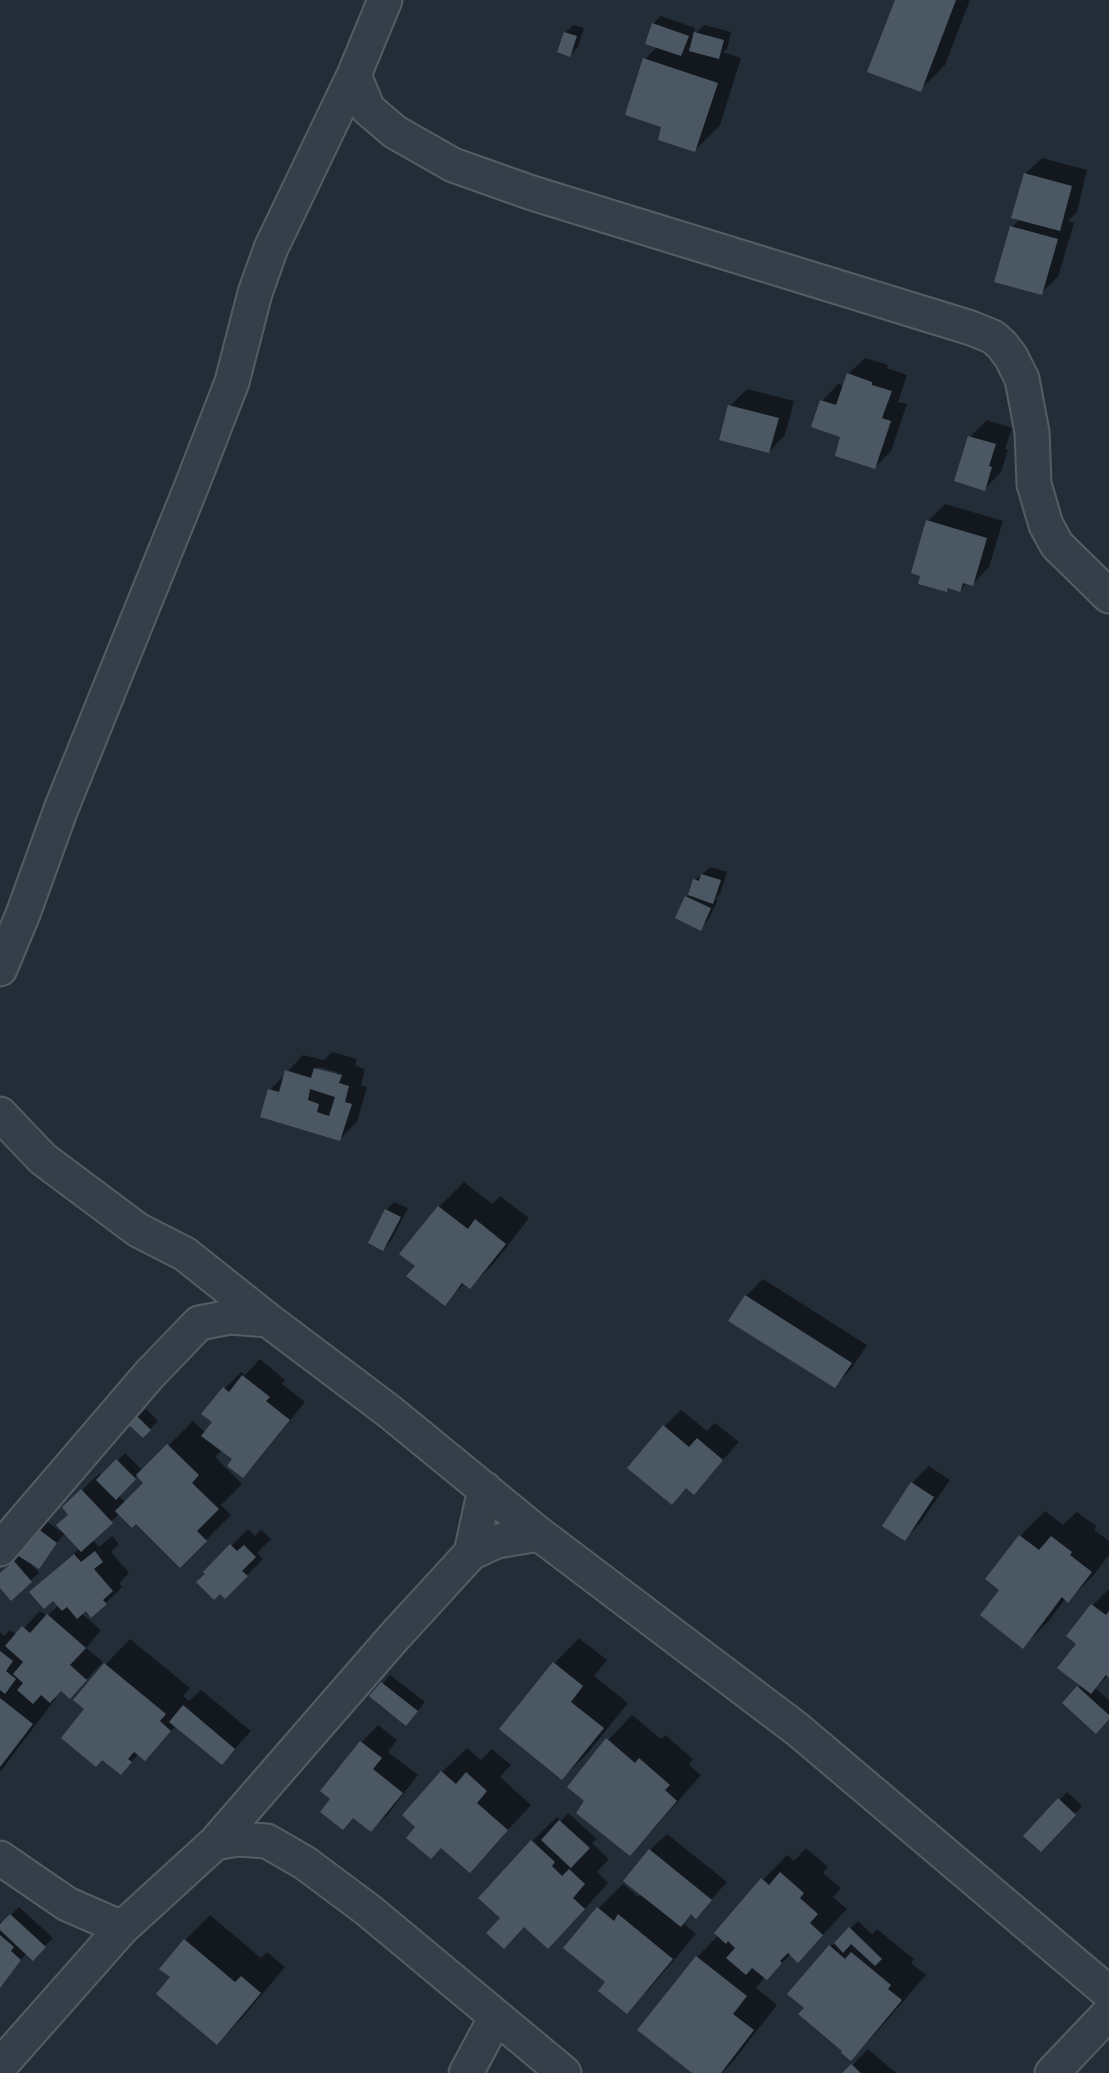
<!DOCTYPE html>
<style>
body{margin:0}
canvas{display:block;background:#222d38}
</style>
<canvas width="1109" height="2073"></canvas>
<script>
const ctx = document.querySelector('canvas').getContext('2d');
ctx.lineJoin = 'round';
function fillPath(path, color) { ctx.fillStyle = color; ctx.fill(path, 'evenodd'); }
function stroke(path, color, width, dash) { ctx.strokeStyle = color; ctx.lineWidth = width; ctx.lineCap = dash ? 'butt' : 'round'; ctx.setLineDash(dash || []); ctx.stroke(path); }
const shadow = new Path2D(`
 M896 0H970L945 65 920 90Z
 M661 16 695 28 692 37 704 25 731 32 727 49 723 52 741 58 720 125 695 150 664 126 645 59 658 46 653 24Z
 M573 25 584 28 578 47 570 55 565 33Z
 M1042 158 1087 170 1077 212 1068 221 1074 223 1058 277 1041 293 1012 227 1020 219 1025 174Z
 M865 358 888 365 887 368 907 375 898 402 907 404 891 451 875 467 842 436 822 401 838 384 845 386 848 374Z
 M747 389 794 401 785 435 769 452 730 406Z
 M987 420 1012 428 1005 449 1008 450 1001 472 985 489 970 437Z
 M945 504 1003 521 989 567 973 584 968 582 960 590 950 587 946 590 928 521Z
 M710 867 727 872 720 894 715 899 718 900 708 920 700 928 686 897 691 893 695 880Z
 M332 1052 357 1059 355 1066 365 1069 361 1085 367 1087 357 1122 340 1139 270 1090 303 1055 324 1060ZM319 1067 337 1072 336 1076 316 1070Z
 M464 1182 492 1204 500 1196 529 1218 495 1262 470 1287 465 1283 444 1303 417 1266 439 1207Z
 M394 1202 408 1208 391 1241 383 1249 386 1210Z
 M763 1279 867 1345 851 1369 835 1386 746 1296Z
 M260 1359 285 1380 282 1384 305 1402 259 1459 243 1476 234 1459 222 1450 215 1457 242 1484 221 1505 231 1515 180 1566 136 1522 120 1513 92 1539 99 1547 112 1536 119 1544 111 1552 129 1573 119 1583 122 1587 106 1603 86 1609 81 1613 101 1630 86 1648 103 1662 70 1697 62 1690 54 1697 56 1698 0 1772V1632L4 1636 10 1630 17 1635 40 1611 47 1616 59 1605 53 1598 31 1592 80 1548 70 1514 81 1491 99 1474 102 1477 125 1453 143 1471 193 1421 206 1433 214 1422 204 1414 225 1388 241 1372 245 1375ZM138 1475 146 1483 126 1503 118 1495Z
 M146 1409 158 1421 143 1436 131 1424Z
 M681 1410 707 1431 715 1423 739 1442 694 1492 664 1427Z
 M929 1466 950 1480 921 1522 905 1539 912 1483Z
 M1045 1511 1063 1525 1077 1512 1096 1526 1094 1530 1109 1541V1555L1093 1576 1068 1600 1066 1598 1048 1622 1023 1646 1002 1589 1020 1536Z
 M46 1521 64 1534 38 1567 31 1564 39 1573 11 1598 0 1586V1574L21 1555 38 1529Z
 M248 1529 255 1536 261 1530 271 1539 257 1553 263 1559 225 1597 205 1572Z
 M1109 1589V1675L1095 1688 1109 1700V1717L1064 1703 1082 1684 1078 1643 1069 1636 1093 1605Z
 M579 1638 607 1660 594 1676 628 1703 587 1754 562 1778 501 1729 555 1663Z
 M130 1639 190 1688 183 1696 189 1701 201 1690 251 1731 222 1763 176 1726 145 1759 139 1754 120 1773 87 1709 76 1700 106 1664Z
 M390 1675 425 1702 414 1716 372 1696Z
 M632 1715 661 1739 665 1735 693 1759 689 1765 701 1775 654 1829 630 1853 587 1801 608 1740Z
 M378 1725 397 1740 388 1752 418 1775 388 1814 371 1830 323 1791 362 1742Z
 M467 1748 481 1760 492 1749 511 1765 500 1777 531 1805 470 1871 418 1826 442 1772Z
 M1067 1792 1082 1806 1049 1842 1025 1836Z
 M568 1813 597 1839 592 1843 609 1859 597 1872 608 1883 573 1922 525 1926 502 1918 532 1841 557 1817 561 1821Z
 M667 1834 727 1882 696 1917 692 1913 683 1923 696 1934 651 1987 626 2012 607 1982 598 1909 623 1884 639 1897 642 1894 650 1850Z
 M806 1848 828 1867 823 1873 841 1888 833 1897 847 1909 798 1961 791 1954 767 1978 765 1977 756 1988 777 2005 734 2060 722 2073H694L697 1957 719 1935 763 1880 787 1855 794 1861Z
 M19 1907 53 1938 33 1958 27 1952 0 1987V1921L3 1923Z
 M210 1915 261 1958 267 1952 285 1967 242 2018 217 2043 185 1940Z
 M858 1921 872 1934 877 1929 914 1959 911 1963 926 1975 875 2034 851 2059 806 2008 830 1947Z
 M868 2049 896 2073H845Z`);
const building = new Path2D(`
 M895 0H956L921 92 867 72Z
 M652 23 689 36 681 56 645 44Z
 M564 32 577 36 570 57 557 52Z
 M694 32 724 40 719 59 689 51Z
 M643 58 718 83 695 152 658 140 661 127 625 115Z
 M1024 173 1072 186 1060 231 1011 218Z
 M1010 226 1058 239 1042 295 994 282Z
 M847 373 872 382V385L892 391 882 418 891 421 875 469 835 456 840 437 811 427 820 400 836 405Z
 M728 405 779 418 769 453 719 440Z
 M968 436 996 444 989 466 992 467 985 491 954 481Z
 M926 520 987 538 973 586 963 583 960 592 948 588 947 592 918 584 920 576 911 573Z
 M701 874 721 880 713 904 688 895 693 879 699 881Z
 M685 896 711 908 701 931 675 918Z
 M314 1068 342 1075 339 1083 349 1086 345 1102 352 1104 340 1141 260 1117 268 1089 279 1092 285 1070 311 1078ZM310 1089 335 1097 329 1116 317 1112 319 1104 308 1100Z
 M438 1206 468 1229 475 1219 506 1244 470 1289 462 1283 445 1306 406 1276 415 1266 399 1254Z
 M385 1209 401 1217 383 1251 368 1243Z
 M745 1295 852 1363 835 1388 728 1321Z
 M242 1375 270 1397 266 1401 290 1420 243 1478 227 1466 232 1459 201 1436 212 1422 201 1414 223 1387 229 1392Z
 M137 1416 151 1430 143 1438 128 1424Z
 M663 1425 689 1447 697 1438 723 1460 694 1495 686 1488 672 1505 627 1468Z
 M167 1444 199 1475 192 1483 219 1509 197 1531 207 1541 180 1568 136 1524 132 1528 115 1511 143 1483 136 1475Z
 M116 1459 136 1479 116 1500 96 1480Z
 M911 1482 934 1497 905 1541 882 1526Z
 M81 1489 113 1523 81 1552 56 1525 68 1515 62 1507Z
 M37 1528 57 1543 39 1569 17 1555Z
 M1019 1535 1039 1550 1051 1536 1072 1552 1070 1555 1092 1572 1068 1603 1062 1597 1023 1649 980 1615 999 1590 985 1579Z
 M230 1544 237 1551 244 1545 256 1557 242 1571 248 1576 225 1599 220 1594 214 1600 196 1582 205 1574 203 1572Z
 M95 1551 103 1562 94 1569 113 1591 103 1600 107 1604 91 1618 86 1611 77 1619 67 1607 62 1611 53 1601 44 1609 29 1592 74 1554 81 1562Z
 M14 1561 32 1582 11 1601 0 1588V1573Z
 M1091 1604 1106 1615 1109 1611V1678L1106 1675 1091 1694 1057 1668 1076 1644 1066 1636Z
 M47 1614 86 1648 70 1665 87 1680 70 1699 61 1691 50 1703 41 1695 33 1704 17 1690 23 1683 13 1674 23 1662 5 1646 22 1626 30 1633Z
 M0 1651 13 1661 6 1671 16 1679 5 1694 0 1690Z
 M553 1662 583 1686 571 1702 604 1728 562 1780 499 1729Z
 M104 1663 166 1714 160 1721 171 1731 145 1761 134 1752 128 1759 132 1762 121 1775 102 1760 96 1767 61 1738 84 1709 73 1700Z
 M381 1682 418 1711 406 1726 369 1696Z
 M1077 1686 1109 1715V1719L1096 1734 1062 1703Z
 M0 1698 33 1724 0 1767Z
 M183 1705 235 1749 222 1765 169 1722Z
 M606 1738 635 1763 639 1758 670 1785 665 1790 677 1801 630 1856 576 1813 584 1801 567 1787Z
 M360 1741 382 1758 373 1769 403 1793 371 1832 353 1818 343 1830 320 1812 330 1799 320 1791Z
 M441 1771 456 1784 466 1772 487 1791 477 1803 508 1830 470 1873 441 1848 431 1859 406 1838 415 1827 402 1815Z
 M1058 1798 1076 1815 1041 1852 1023 1836Z
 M559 1820 590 1848 571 1868 541 1840Z
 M531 1840 555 1862 552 1866 562 1876 569 1869 585 1884 573 1898 585 1909 548 1949 524 1927 504 1949 486 1933 500 1918 478 1898Z
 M649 1849 712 1900 696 1919 691 1914 681 1927 623 1881Z
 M780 1872 804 1893 800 1898 818 1914 810 1923 823 1935 798 1963 788 1953 780 1961 782 1963 767 1980 752 1968 746 1975 726 1958 735 1948 728 1941 726 1944 714 1933 761 1878 769 1885Z
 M597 1907 614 1921 618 1914 673 1959 627 2014 598 1991 605 1982 563 1948Z
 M10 1914 46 1947 33 1961 0 1930V1924Z
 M849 1927 882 1959 875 1966 851 1944 843 1953 834 1943Z
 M0 1935 14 1947 11 1951 21 1960 0 1988Z
 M184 1939 235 1982 241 1976 261 1993 217 2045 156 1994 170 1977 159 1969Z
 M829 1945 845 1959 851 1952 891 1985 888 1989 902 2000 851 2061 841 2053 842 2051 798 2014 804 2008 787 1994Z
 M696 1956 747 1996 733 2014 754 2030 721 2073H692L637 2030Z
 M851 2064 861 2073H842Z`);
const minor = new Path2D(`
 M385 0 354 75 368 109 395 132 453 165 532 193 971 328 993 337 1002 345 1011 357 1022 379 1032 432 1034 484 1046 525 1057 545 1109 596
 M0 969 23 914 61 809 192 485 232 382 255 293 271 248 354 75
 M0 1114 43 1159 138 1230 185 1254 268 1320 390 1412 539 1534 797 1729 1109 1993
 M0 1549 149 1375 199 1323 230 1317 268 1320
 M471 1553 485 1489
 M215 1843 238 1839 267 1841 305 1863 368 1910 564 2073
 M0 1858 67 1904 122 1928
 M0 2066 122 1928 215 1843 394 1637 471 1553 497 1541 539 1534
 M466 2073 496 2017
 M1052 2073 1109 2013`);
fillPath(shadow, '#0007');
fillPath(building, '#4b5864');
stroke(minor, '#545d66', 37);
stroke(minor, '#363f49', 33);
</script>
